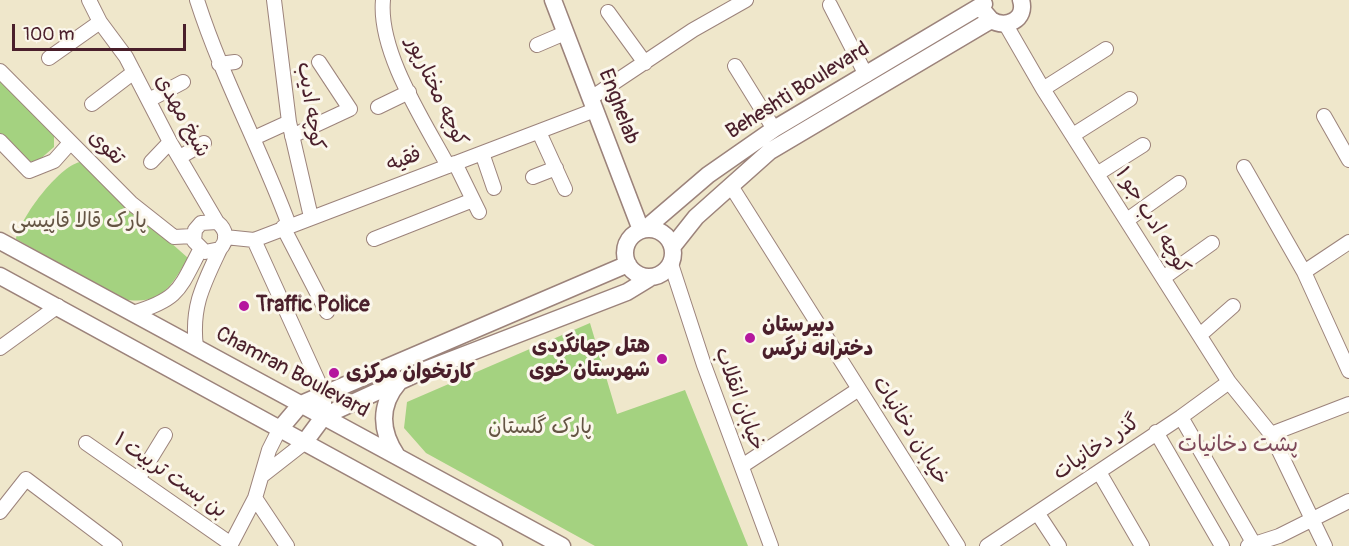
<!DOCTYPE html>
<meta charset="utf-8">
<style>
body{margin:0}
#map{position:relative;width:1349px;height:546px;overflow:hidden;background:#efe7cb;font-family:Pangolin,sans-serif}
canvas{display:block}
.scale{position:absolute;left:12px;top:24px;width:174px;height:27px;box-sizing:border-box;border:3px solid #4a1f2b;border-top:0;padding-left:8px;font-size:18px;line-height:21px;white-space:nowrap;color:#4a1f2b;-webkit-text-stroke:4px #fbf7ec;paint-order:stroke}
</style>
<div id="map">
<canvas width="1349" height="546"></canvas>
<div class="scale">100 m</div>
</div>
<script>
const ctx = document.querySelector('canvas').getContext('2d');
ctx.lineJoin = 'round';
function fillPath(path, color) { ctx.fillStyle = color; ctx.fill(path, 'evenodd'); }
function stroke(path, color, width, dash) { ctx.strokeStyle = color; ctx.lineWidth = width; ctx.lineCap = dash ? 'butt' : 'round'; ctx.setLineDash(dash || []); ctx.stroke(path); }
function drawText(font, color, halo, rows, align = 'center') {
  ctx.font = font + ' Pangolin,"Playpen Sans Arabic",sans-serif'; ctx.lineWidth = 6; ctx.setLineDash([]); ctx.textBaseline = 'middle'; ctx.strokeStyle = halo; ctx.fillStyle = color; for (const [text, x, y, turn = 0] of rows) {
    ctx.save(); ctx.translate(x, y); ctx.rotate((+turn || 0) * Math.PI / 180); ctx.textAlign = isNaN(turn) ? turn : align; if (halo) ctx.strokeText(text, 0, 0); ctx.fillText(text, 0, 0); ctx.restore();
  }
}
const green = new Path2D(`
 M0 78 54 133V147L38 161 26 162 0 135Z
 M80 162 188 258C170 288 161 306 122 299L16 239C21 217 58 167 80 162Z
 M590 323 617 414 685 390 748 546H595L426 453 404 428 407 402Z`);
const minor = new Path2D(`
 M89 0 100 22 126 57 170 142 217 222C227 230 228 240 220 249L205 252 194 241 195 230 201 223 217 222
 M197 0C222 78 261 149 289 225
 M274 0 289 122 311 217
 M383 0C378 52 424 121 448 166
 M830 5 866 75
 M608 12 645 63
 M1006 25 1043 89 1229 382 1271 434 1325 546
 M537 45 565 33
 M49 58 100 22
 M219 64 235 62
 M735 66 774 129
 M0 71 131 203 174 237 193 236
 M1043 89 1106 49
 M591 98 693 30 746 0
 M149 100 183 82
 M92 104 134 72
 M378 107 409 92
 M1324 116 1349 160
 M539 132 565 189
 M1073 135 1130 99
 M292 136 350 109 319 62
 M254 138 289 122
 M0 141 29 171 54 161 70 143
 M482 153 494 188
 M180 157 204 143
 M151 162 170 142
 M455 163 479 212
 M1244 167 1304 272 1349 371
 M1097 174 1143 145
 M533 177 556 168
 M731 186 958 546
 M1127 220 1179 183
 M283 227 327 312
 M225 237 254 240 595 110
 M374 239 473 200
 M254 240 324 394V416
 M671 264 704 365 771 546
 M1304 272 1349 242
 M1163 278 1212 243
 M133 313C179 299 179 290 200 250
 M1200 335 1233 306
 M196 347C191 307 203 285 220 249
 M0 348 58 306
 M1181 417 1254 544
 M1156 432 1222 546
 M1271 434 1349 404
 M86 443 231 544
 M742 466 859 389
 M1099 472 1142 546
 M263 475 304 443
 M138 479 165 435
 M255 498 287 546
 M0 512 26 479 115 546
 M1038 514 1059 546
 M230 546 255 498 269 450 279 430
 M987 546 1181 417 1229 382
 M1248 546 1279 536 1349 501`);
const major = new Path2D(`
 M553 0 641 230
 M985 13 991 20C1006 29 1027 20 1021 0
 M625 253a24 24 0 1 1 48 0a24 24 0 1 1-48 0Z
 M645 229 708 175 774 129 984 4
 M0 241 562 546
 M673 246 696 217 770 151 991 20
 M0 276 494 546
 M279 430 301 404 628 264
 M304 443 324 416 420 372 627 292 650 278
 M397 456C380 431 379 405 399 382`);
const markers = [
 [244,306,6,"#b5179e"],
 [750,338,6,"#b5179e"],
 [662,359,6,"#b5179e"],
 [334,373,6,"#b5179e"]
];
const streetNames = [
 ["Beheshti Boulevard",798,91,-32],
 ["کوچه مختارپور",436,92,65],
 ["کوچه ادیب",310,106,81],
 ["Enghelab",618,107,69],
 ["شیخ مهدی",182,116,61],
 ["تقوی",106,148,44],
 ["فقیه",404,160,-20],
 ["کوچه ادب جو ۱",1152,221,58],
 ["Chamran Boulevard",292,373,28],
 ["خیابان انقلاب",739,399,70],
 ["خیابان دخانیات",910,431,58],
 ["گذر دخانیات",1097,448,-34],
 ["بن بست تربیت ۱",170,476,35]
];
const parkNames = [
 ["پارک قالا قاپیسی",79,222],
 ["پارک گلستان",540,428]
];
const poiNames = [
 ["Traffic Police",256,306],
 ["دبیرستان",762,326],
 ["دخترانه نرگس",762,350],
 ["هتل جهانگردی",650,347,"right"],
 ["شهرستان خوی",650,371,"right"],
 ["کارتخوان مرکزی",346,373]
];
const neighbourhoodNames = [
 ["پشت دخانیات",1238,445]
];
fillPath(green, '#a4d280');
stroke(minor, '#9c837b', 16);
stroke(major, '#9c837b', 19);
stroke(minor, '#fff', 14);
stroke(major, '#fff', 16);
for (const [x, y, r, color] of markers) { const dot = new Path2D(); dot.arc(x, y, r, 0, 2 * Math.PI); ctx.fillStyle = color; ctx.fill(dot); stroke(dot, '#fbf7ec', 2); }
drawText('21px', '#4a1f2b', '#fbf7ec', streetNames);
drawText('21px', '#655544', '#fbf7ec', parkNames);
drawText('bold 21px', '#4a1f2b', '#fbf7ec', poiNames, 'left');
drawText('22px', '#7c4859', '#fbf7ec', neighbourhoodNames);
</script>
